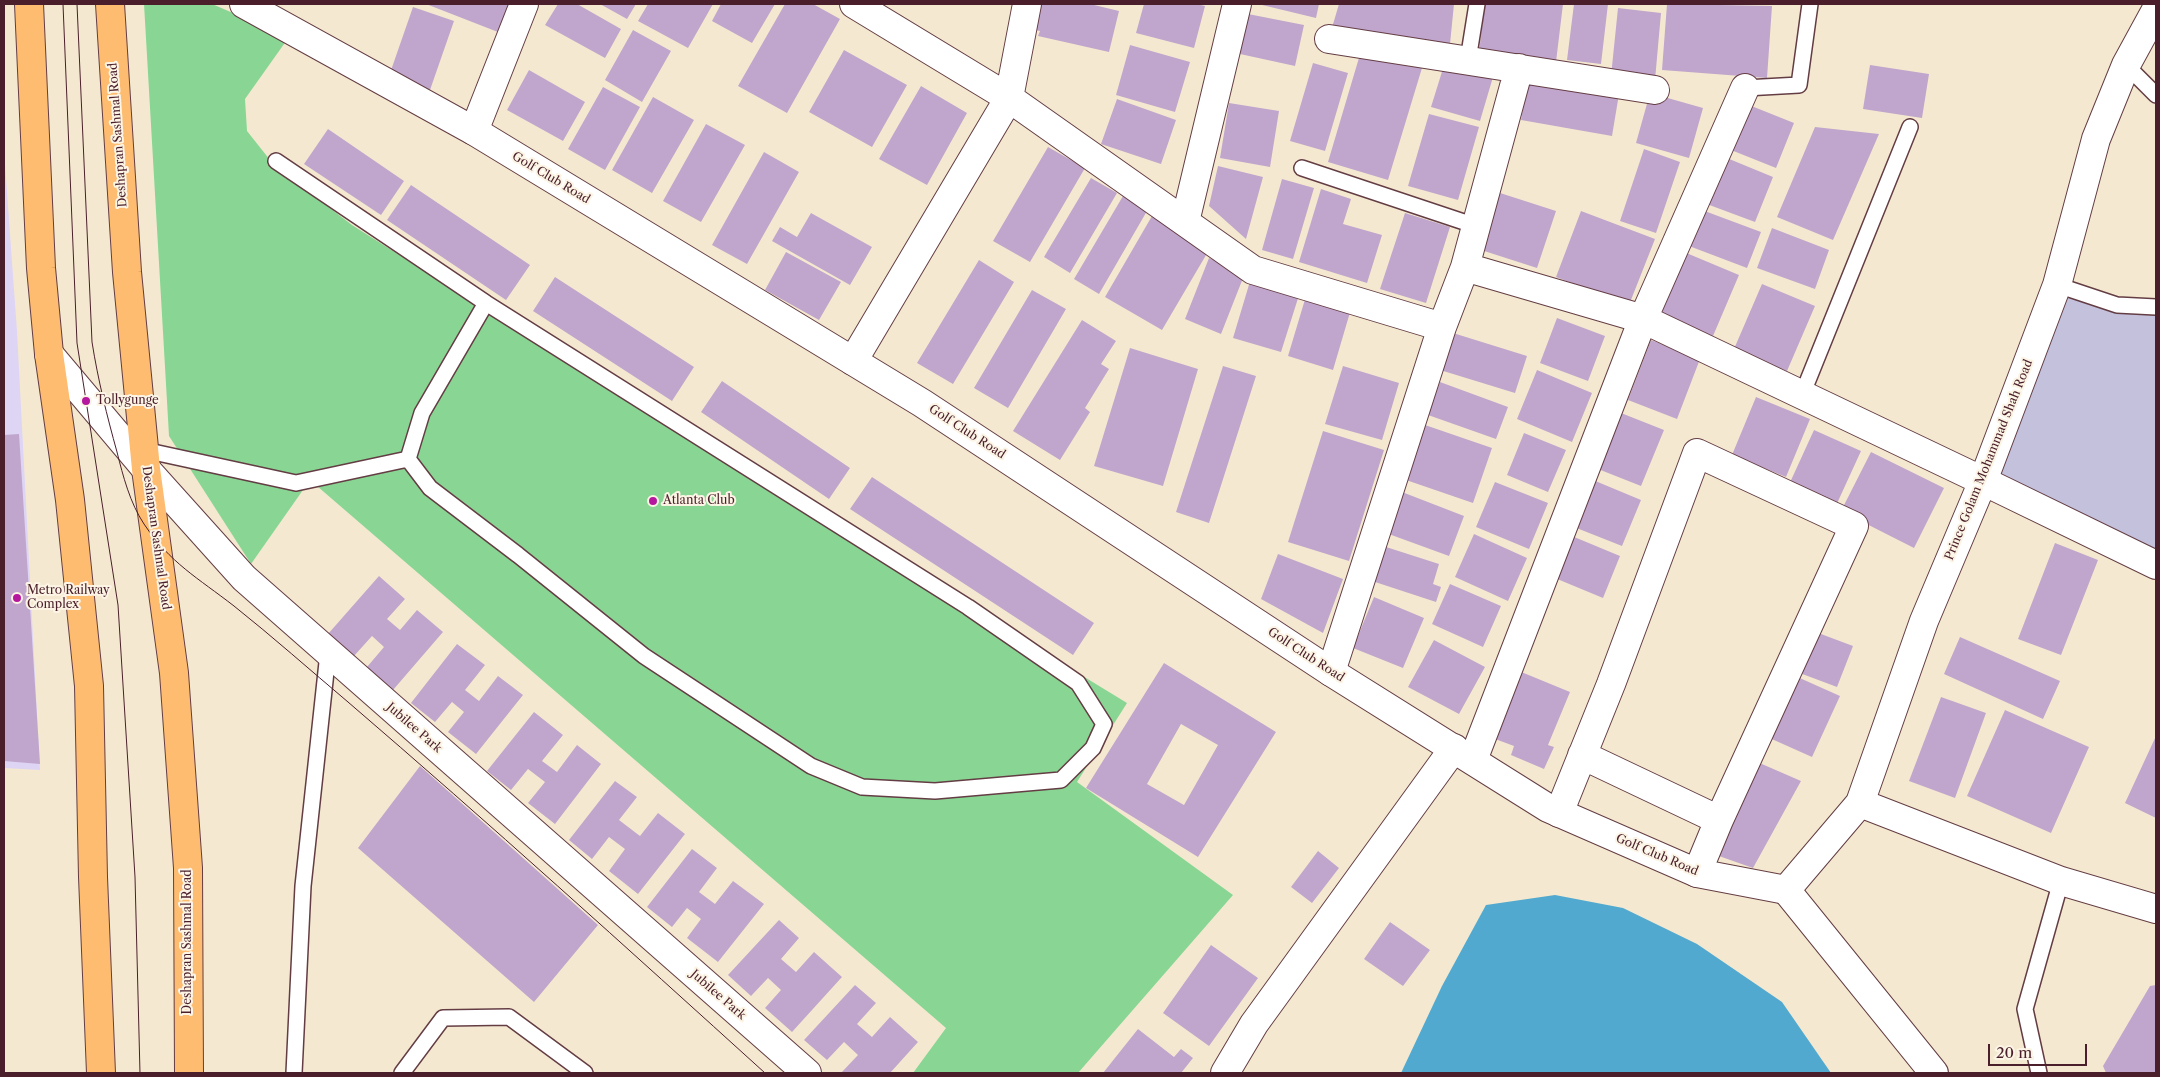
<!DOCTYPE html>
<style>
body{margin:0}
#map{position:relative;width:2160px;height:1077px;overflow:hidden;background:#f4e9d0;font-family:"Libre Caslon Text",serif}
canvas{display:block}
.frame{position:absolute;inset:0;border:5px solid #4a1f2b;pointer-events:none}
.scale{position:absolute;left:1988px;top:1044px;width:99px;height:22px;box-sizing:border-box;border:2px solid #4a1f2b;border-top:0;padding-left:6px;font-size:15px;line-height:18px;white-space:nowrap;color:#4a1f2b;-webkit-text-stroke:4px #fcf5e5;paint-order:stroke}
</style>
<div id="map">
<canvas width="2160" height="1077"></canvas>
<div class="frame"></div>
<div class="scale">20 m</div>
</div>
<script>
const ctx = document.querySelector('canvas').getContext('2d');
ctx.lineJoin = 'round';
function fillPath(path, color) { ctx.fillStyle = color; ctx.fill(path, 'evenodd'); }
function stroke(path, color, width, dash) { ctx.strokeStyle = color; ctx.lineWidth = width; ctx.lineCap = dash ? 'butt' : 'round'; ctx.setLineDash(dash || []); ctx.stroke(path); }
function drawText(font, color, halo, rows, align = 'center') {
  ctx.font = font + ' "Libre Caslon Text",serif'; ctx.lineWidth = 4; ctx.setLineDash([]); ctx.textBaseline = 'middle'; ctx.strokeStyle = halo; ctx.fillStyle = color; for (const [text, x, y, turn = 0] of rows) {
    ctx.save(); ctx.translate(x, y); ctx.rotate((+turn || 0) * Math.PI / 180); ctx.textAlign = isNaN(turn) ? turn : align; if (halo) ctx.strokeText(text, 0, 0); ctx.fillText(text, 0, 0); ctx.restore();
  }
}
const built = new Path2D(`
 M4 150 17 331 40 770 4 768Z`);
const industrial = new Path2D(`
 M2064 297 2123 313 2156 315V558L1995 478Z`);
const green = new Path2D(`
 M144 4H212L289 37 245 99 247 131 274 165 352 225 560 357 1127 703 1077 782 1233 895 1078 1073H913L946 1028 310 480 251 564 169 436Z`);
const water = new Path2D(`
 M1555 895 1623 908 1697 944 1782 1002 1831 1073H1401L1442 986 1486 905Z`);
const building = new Path2D(`
 M426 4H514L503 34Z
 M558 4H577L621 29 605 58 545 25Z
 M600 4H636L627 19Z
 M648 4H713L688 48 638 21Z
 M721 4H775L752 43 712 21Z
 M785 4H813L840 19 787 113 738 86Z
 M1034 4H1090L1119 11 1109 52 1038 36 1040 31 1029 29Z
 M1144 4H1196L1205 6 1194 48 1136 33Z
 M1258 4H1319L1316 18Z
 M1339 4H1454L1450 44 1331 31Z
 M1485 4H1563L1556 62 1479 52Z
 M1574 4H1608L1601 64 1567 60Z
 M1667 4 1772 6 1767 78 1662 70Z
 M413 7 454 21 430 90 389 76Z
 M1618 8 1661 13 1655 80 1611 76Z
 M1248 14 1304 25 1295 66 1240 54Z
 M633 30 671 51 642 102 605 80Z
 M1130 45 1190 62 1175 112 1116 95Z
 M844 50 907 85 872 147 809 112Z
 M1361 51 1422 68 1388 180 1328 162Z
 M1445 62 1493 77 1480 121 1431 107Z
 M1313 63 1348 73 1325 151 1290 141Z
 M1870 65 1929 74 1922 118 1863 109Z
 M529 70 585 102 563 141 507 110Z
 M1528 79 1619 94 1612 136 1521 120Z
 M921 86 967 113 927 185 879 159Z
 M603 87 640 107 605 170 568 149Z
 M1650 93 1703 108 1689 158 1636 143Z
 M653 97 694 120 652 193 612 170Z
 M1117 99 1176 120 1161 164 1101 144Z
 M1229 103 1279 111 1270 167 1220 158Z
 M1749 105 1794 123 1776 168 1731 150Z
 M1429 114 1479 127 1458 200 1408 186Z
 M706 124 745 145 701 222 663 201Z
 M1815 127 1879 134 1833 240 1777 217Z
 M328 129 404 181 381 215 304 164Z
 M1048 147 1085 168 1030 262 993 241Z
 M1644 149 1680 162 1656 233 1620 221Z
 M764 152 799 172 747 264 712 245Z
 M1722 156 1773 177 1755 222 1704 203Z
 M1218 166 1263 177 1246 239 1209 206Z
 M1091 178 1117 193 1070 273 1044 257Z
 M1282 179 1314 188 1293 259 1262 250Z
 M411 185 530 265 506 300 387 220Z
 M1321 189 1351 199 1343 224 1382 235 1367 283 1299 262Z
 M1497 192 1556 211 1537 268 1478 249Z
 M1123 196 1147 211 1099 294 1074 279Z
 M1702 210 1761 232 1747 268 1689 246Z
 M1581 211 1655 239 1629 305 1556 277Z
 M811 213 872 247 850 285 772 241 780 227 797 237Z
 M1405 213 1450 227 1426 303 1380 289Z
 M1152 216 1209 250 1162 330 1105 297Z
 M1772 228 1829 250 1815 289 1757 268Z
 M786 252 841 282 819 320 765 290Z
 M1684 252 1739 275 1713 336 1658 313Z
 M1209 258 1245 273 1221 334 1185 319Z
 M979 260 1014 282 953 384 917 363Z
 M555 277 694 367 672 401 533 311Z
 M1251 278 1300 292 1281 352 1233 338Z
 M1762 284 1815 306 1787 371 1734 349Z
 M1032 290 1066 309 1008 408 974 388Z
 M1306 296 1351 309 1333 370 1288 356Z
 M1557 318 1605 336 1588 381 1540 363Z
 M1082 320 1116 341 1101 364 1109 369 1085 408 1090 412 1060 460 1013 431Z
 M1453 333 1527 356 1515 393 1440 370Z
 M1651 340 1700 359 1677 419 1628 400Z
 M1130 348 1198 369 1163 486 1094 466Z
 M1223 366 1256 376 1209 523 1176 512Z
 M1343 366 1399 383 1382 440 1325 424Z
 M1537 370 1592 393 1572 442 1517 419Z
 M722 381 850 468 829 499 701 412Z
 M1440 382 1508 407 1496 439 1428 415Z
 M1756 397 1810 419 1786 477 1732 455Z
 M1621 413 1664 430 1641 486 1598 469Z
 M1425 425 1492 448 1473 503 1406 480Z
 M1814 430 1861 451 1834 510 1787 489Z
 M1323 431 1384 450 1349 561 1288 542Z
 M1524 433 1566 450 1548 492 1507 475Z
 M19 434 40 764 4 761V435Z
 M1871 452 1944 488 1914 548 1841 511Z
 M872 477 1094 623 1073 655 850 509Z
 M1593 480 1641 500 1622 546 1574 527Z
 M1495 482 1548 503 1529 549 1476 527Z
 M1402 492 1464 516 1449 556 1386 533Z
 M1474 534 1527 558 1508 601 1455 577Z
 M1567 534 1620 556 1603 598 1550 576Z
 M2055 543 2098 560 2061 655 2018 639Z
 M1383 546 1439 564 1433 584 1441 587 1436 602 1372 581Z
 M1278 554 1343 579 1323 633 1261 599Z
 M379 576 405 599 387 619 400 630 417 610 443 632 393 690 367 667 384 647 372 636 354 656 328 634Z
 M1450 584 1501 606 1483 647 1432 624Z
 M1374 597 1424 618 1403 668 1353 648Z
 M1813 631 1853 646 1837 687 1797 672Z
 M1960 637 2060 681 2043 719 1944 674Z
 M1434 640 1485 667 1459 714 1408 687Z
 M457 644 485 665 465 690 479 701 498 676 523 695 476 754 448 732 464 712 452 702 435 722 411 703Z
 M1164 663 1276 732 1198 857 1086 788ZM1181 724 1218 745 1184 805 1147 784Z
 M1514 669 1570 692 1548 745 1554 747 1544 769 1511 755 1514 746 1487 736Z
 M1793 675 1840 696 1812 757 1765 736Z
 M1941 697 1986 713 1955 798 1909 781Z
 M2005 710 2089 747 2051 833 1967 796Z
 M534 712 563 735 542 761 557 772 577 745 601 764 555 824 528 803 545 782 528 769 511 790 487 771Z
 M2156 736V818L2125 803Z
 M1755 761 1801 781 1753 868 1716 855Z
 M420 766 598 925 534 1002 358 848Z
 M615 781 637 797 619 820 640 836 658 813 685 834 638 894 609 871 625 849 609 837 592 859 569 840Z
 M692 849 717 868 699 892 715 904 733 881 764 904 718 962 687 938 701 919 687 908 672 927 647 907Z
 M1318 851 1339 868 1312 903 1291 887Z
 M779 920 799 938 781 959 796 972 814 952 842 977 792 1032 765 1008 781 990 768 978 751 996 728 975Z
 M1390 922 1430 950 1403 986 1364 959Z
 M1211 945 1258 978 1209 1046 1163 1013Z
 M855 985 876 1003 857 1024 872 1037 890 1017 918 1042 890 1073H841L858 1055 844 1042 827 1060 804 1040Z
 M2156 985V1073H2106L2103 1066 2150 986Z
 M1138 1029 1174 1057 1181 1049 1193 1058 1181 1073H1103Z`);
const service = new Path2D(`
 M1468 60 1477 4
 M2126 65 2156 95
 M1745 88 1799 85 1810 4
 M276 161 486 303 968 607 1078 683 1104 724 1093 748 1061 780 935 791 862 787 811 766 644 656 518 555 430 488 408 459 422 413 486 303
 M1302 168 1476 226
 M2057 285 2117 305 2156 307
 M1802 395 1910 127
 M144 450 296 483 408 459
 M294 1073 303 886 328 653
 M402 1073 443 1018 509 1017 585 1073
 M2039 1073 2025 1009 2061 881`);
const minor = new Path2D(`
 M854 4 1009 98 1253 270 1442 327
 M1329 39 1655 90
 M474 131 524 4
 M1185 222 1237 4
 M1465 267 1643 319 1983 481 2156 565
 M49 354 146 469 244 578 807 1073
 M853 361 1009 98 1027 4
 M1331 672 1442 327 1465 267 1519 68
 M1582 755 1719 820
 M1473 760 1643 319 1745 88
 M1860 803 2061 881 2156 909
 M1559 813 1611 684 1697 453 1854 526 1719 820 1697 873
 M1786 890 1934 1073
 M1225 1073 1254 1024 1454 748`);
const tertiary = new Path2D(`
 M244 4 474 131 922 403 1331 672 1548 808 1697 873 1786 890 1860 803 1924 621 1983 481 2057 285 2096 139 2126 65 2156 10`);
const primary = new Path2D(`
 M29 4 41 268 49 354 70 500 89 686 93 877 101 1073
 M110 4 127 272 146 469 174 673 188 868 189 1073`);
const tram = new Path2D(`
 M63 4 77 343 118 605 135 877 140 1073
 M77 4 92 342C98 380 107 416 117 452 123 476 130 503 144 524 170 563 198 578 234 606 273 637 310 670 348 702 489 823 627 948 765 1073`);
const markers = [
 [86,401,5,"#b5179e"],
 [653,501,5,"#b5179e"],
 [17,598,5,"#b5179e"]
];
const streetNames = [
 ["Deshapran Sashmal Road",118,135,-94],
 ["Golf Club Road",551,178,31],
 ["Golf Club Road",967,432,33],
 ["Prince Golam Mohammad Shah Road",1989,460,-68],
 ["Deshapran Sashmal Road",156,538,82],
 ["Golf Club Road",1306,655,33],
 ["Jubilee Park",414,728,41],
 ["Golf Club Road",1657,855,23],
 ["Deshapran Sashmal Road",188,942,-90],
 ["Jubilee Park",718,995,41]
];
const poiNames = [
 ["Tollygunge",96,401],
 ["Atlanta Club",663,501],
 ["Metro Railway",27,591],
 ["Complex",27,605]
];
fillPath(built, '#ded5f5');
fillPath(industrial, '#c3c1db');
fillPath(green, '#89d694');
fillPath(water, '#52a9cf');
fillPath(building, '#c0a6cc');
stroke(service, '#643d44', 18);
stroke(minor, '#643d44', 30);
stroke(tertiary, '#643d44', 30);
stroke(primary, '#643d44', 30);
stroke(service, '#fff', 15);
stroke(minor, '#fff', 28);
stroke(tertiary, '#fff', 28);
stroke(primary, '#fdbc70', 28);
stroke(tram, '#4a1f2b', 1);
for (const [x, y, r, color] of markers) { const dot = new Path2D(); dot.arc(x, y, r, 0, 2 * Math.PI); ctx.fillStyle = color; ctx.fill(dot); stroke(dot, '#fcf5e5', 2); }
drawText('12px', '#4a1f2b', '#fcf5e5', streetNames);
drawText('12px', '#4a1f2b', '#fcf5e5', poiNames, 'left');
</script>
